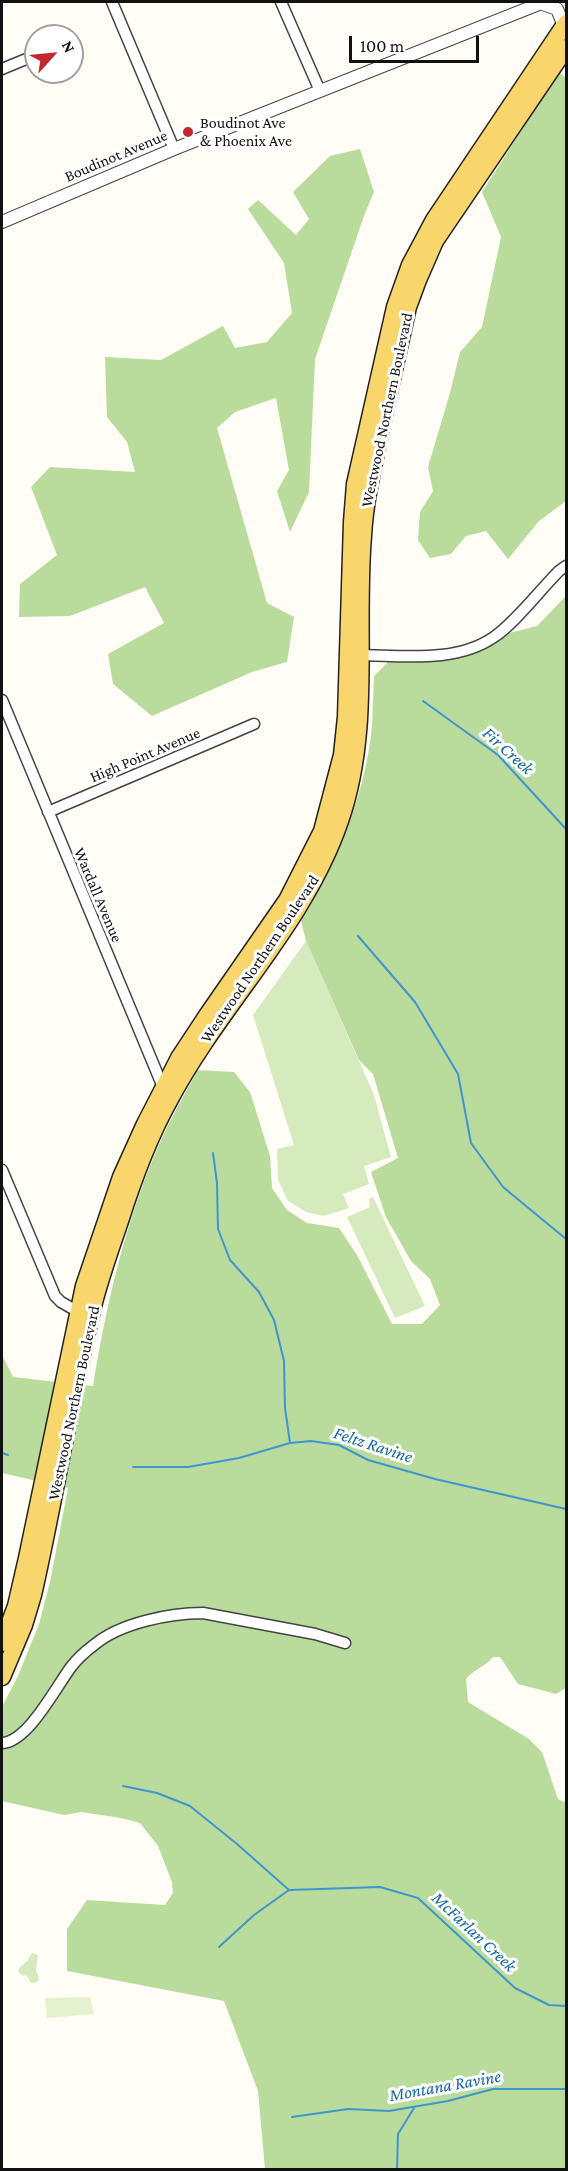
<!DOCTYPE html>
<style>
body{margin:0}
#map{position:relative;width:568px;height:2171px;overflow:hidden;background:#fffdf5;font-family:"Crimson Pro",serif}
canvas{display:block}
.frame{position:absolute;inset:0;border:3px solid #111;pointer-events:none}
.north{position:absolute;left:24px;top:24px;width:60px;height:60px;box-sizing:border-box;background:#fff;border:2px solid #a0a0a0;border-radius:50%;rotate:63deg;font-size:16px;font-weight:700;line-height:24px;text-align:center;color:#111}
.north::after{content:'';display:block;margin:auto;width:21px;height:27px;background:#c4262e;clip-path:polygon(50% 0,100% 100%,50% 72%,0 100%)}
.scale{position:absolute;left:349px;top:36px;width:130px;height:27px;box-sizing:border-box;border:3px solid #111;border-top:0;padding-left:8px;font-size:18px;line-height:21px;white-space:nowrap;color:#111;-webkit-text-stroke:4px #fff;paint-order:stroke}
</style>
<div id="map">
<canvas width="568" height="2171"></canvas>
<div class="frame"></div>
<div class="north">N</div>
<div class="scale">100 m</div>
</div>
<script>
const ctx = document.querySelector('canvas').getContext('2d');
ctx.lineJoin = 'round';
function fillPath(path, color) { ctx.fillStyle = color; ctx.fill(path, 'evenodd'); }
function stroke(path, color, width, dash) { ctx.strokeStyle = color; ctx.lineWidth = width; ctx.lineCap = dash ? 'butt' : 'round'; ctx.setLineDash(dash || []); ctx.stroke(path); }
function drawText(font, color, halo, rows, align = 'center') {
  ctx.font = font + ' "Crimson Pro",serif'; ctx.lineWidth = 6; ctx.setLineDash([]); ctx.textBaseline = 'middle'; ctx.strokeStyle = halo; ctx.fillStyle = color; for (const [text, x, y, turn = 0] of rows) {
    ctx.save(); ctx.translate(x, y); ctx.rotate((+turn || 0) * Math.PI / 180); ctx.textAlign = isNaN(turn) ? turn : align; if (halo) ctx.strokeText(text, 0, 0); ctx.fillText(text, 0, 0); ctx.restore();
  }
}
const green = new Path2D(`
 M306 941 374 1095 391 1157 364 1166 369 1184 343 1194 349 1208 324 1216 306 1212 288 1201 278 1180 277 1149 294 1145 253 1015Z
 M373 1197 425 1306 395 1318 347 1217 370 1207 369 1199Z
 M32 1953 38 1955 36 1970 39 1979 37 1982 31 1983 27 1976 22 1975 18 1972 19 1968 27 1961Z`);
const forest = new Path2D(`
 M559 72 566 78V501L539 521 508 559 486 531 466 536 451 554 430 558 418 540 420 512 433 491 428 467 450 393 460 352 482 327 501 237 482 192Z
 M360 149 374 192 365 213 315 359 309 492 290 532 277 491 289 470 276 398 235 412 217 428 267 603 294 617 287 662 252 672 152 716 113 684 108 654 164 623 145 587 70 616 19 617 20 584 57 555 31 487 50 467 135 472 127 442 107 417 105 357 161 360 223 326 235 348 267 342 292 313 284 263 248 209 258 200 296 235 309 219 293 192 330 156Z
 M566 596V1688L556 1694 518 1684 500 1657H493C485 1667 474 1669 466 1679L468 1702 529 1739 542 1752 558 1799 564 1802 566 1800V2169H265L258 2091 224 2001 67 1971V1929L87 1900 165 1905 173 1893 172 1882 158 1846 140 1823 121 1818 81 1812 64 1815 2 1801V1707L18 1676 39 1624 50 1582 68 1488 2 1473V1355L13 1377 93 1386C106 1307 124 1226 156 1152 168 1123 183 1097 198 1070L234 1072 250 1092 270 1156 272 1188 287 1210 307 1223 339 1228 357 1255 392 1324H422L440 1305 430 1279 411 1261 386 1217 371 1172 398 1158 373 1074 359 1060 306 941 301 921C336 865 362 802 371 736 373 717 373 696 374 676L388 662 415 656 446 654 494 637 537 626Z`);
const pitch = new Path2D(`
 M90 1997 94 2014 47 2018 45 1998Z`);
const stream = new Path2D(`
 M423 701 498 755 566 829
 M358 936 415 1002 458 1074 471 1143 503 1187 566 1239
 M213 1153 217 1183 218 1229 230 1260 259 1292 274 1320 284 1361 285 1408 290 1443
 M2 1453 8 1455
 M133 1467H188L239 1458 290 1443 311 1441 339 1445 368 1460 435 1479 566 1509
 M123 1786 157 1793 190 1806 237 1844 289 1890
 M289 1890 380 1887 418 1898 515 1988 549 2005 566 2006
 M219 1947 254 1915 289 1890
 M292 2117 348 2109 389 2111 448 2101 493 2089H566
 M397 2170 398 2134 414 2108`);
const minor = new Path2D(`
 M112 2 174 149
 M281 2 320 91
 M2 69 36 55
 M357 655C401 655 455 664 494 637 515 623 540 590 559 571L566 566
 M2 700 165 1092
 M48 812 254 724
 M2 1170 55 1296 61 1302 82 1314
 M2 1743C28 1742 56 1687 71 1667 77 1659 86 1651 94 1645 120 1623 170 1613 203 1613L315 1634 345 1643`);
const tertiary = new Path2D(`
 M540 3 557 9 564 26
 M2 222 174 149 544 2`);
const primary = new Path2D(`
 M2 1643 16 1606 27 1558 84 1286 121 1177 145 1124 179 1058 208 1014 287 900 322 831 342 755 346 717 352 522 355 484 395 307 410 265 434 220 566 23
 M2 1677 24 1625 33 1595C54 1503 68 1411 90 1319 97 1286 109 1254 120 1221 133 1180 148 1139 169 1101 220 1004 304 926 340 821 372 729 355 631 363 536 365 499 374 463 381 428 390 387 399 347 408 307L418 280 435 241 566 48`);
const markers = [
 [188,132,6,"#c4262e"]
];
const poiNames = [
 ["Boudinot Ave",200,123],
 ["& Phoenix Ave",200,141]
];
const streetNames = [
 ["Boudinot Avenue",116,156,-23],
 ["Westwood Northern Boulevard",387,410,-78],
 ["High Point Avenue",145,755,-23],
 ["Wardall Avenue",98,895,67],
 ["Westwood Northern Boulevard",260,959,-56],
 ["Westwood Northern Boulevard",74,1403,-78]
];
const waterNames = [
 ["Fir Creek",508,751,42],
 ["Feltz Ravine",373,1445,18],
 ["McFarlan Creek",474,1932,43],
 ["Montana Ravine",445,2086,-10]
];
fillPath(green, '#d5ebbd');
fillPath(forest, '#b9dc9c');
fillPath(pitch, '#e6f2cf');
stroke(stream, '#3f96cf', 2);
stroke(minor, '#444', 13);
stroke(tertiary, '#444', 14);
stroke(primary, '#222', 19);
stroke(minor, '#fff', 10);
stroke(tertiary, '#fff', 12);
stroke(primary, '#f9d66b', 16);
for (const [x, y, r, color] of markers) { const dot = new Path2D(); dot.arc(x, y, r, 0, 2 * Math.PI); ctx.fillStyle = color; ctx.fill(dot); stroke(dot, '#fff', 2); }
drawText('16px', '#111', '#fff', poiNames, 'left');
drawText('16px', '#111', '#fff', streetNames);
drawText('italic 18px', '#1768a6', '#fff', waterNames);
</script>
